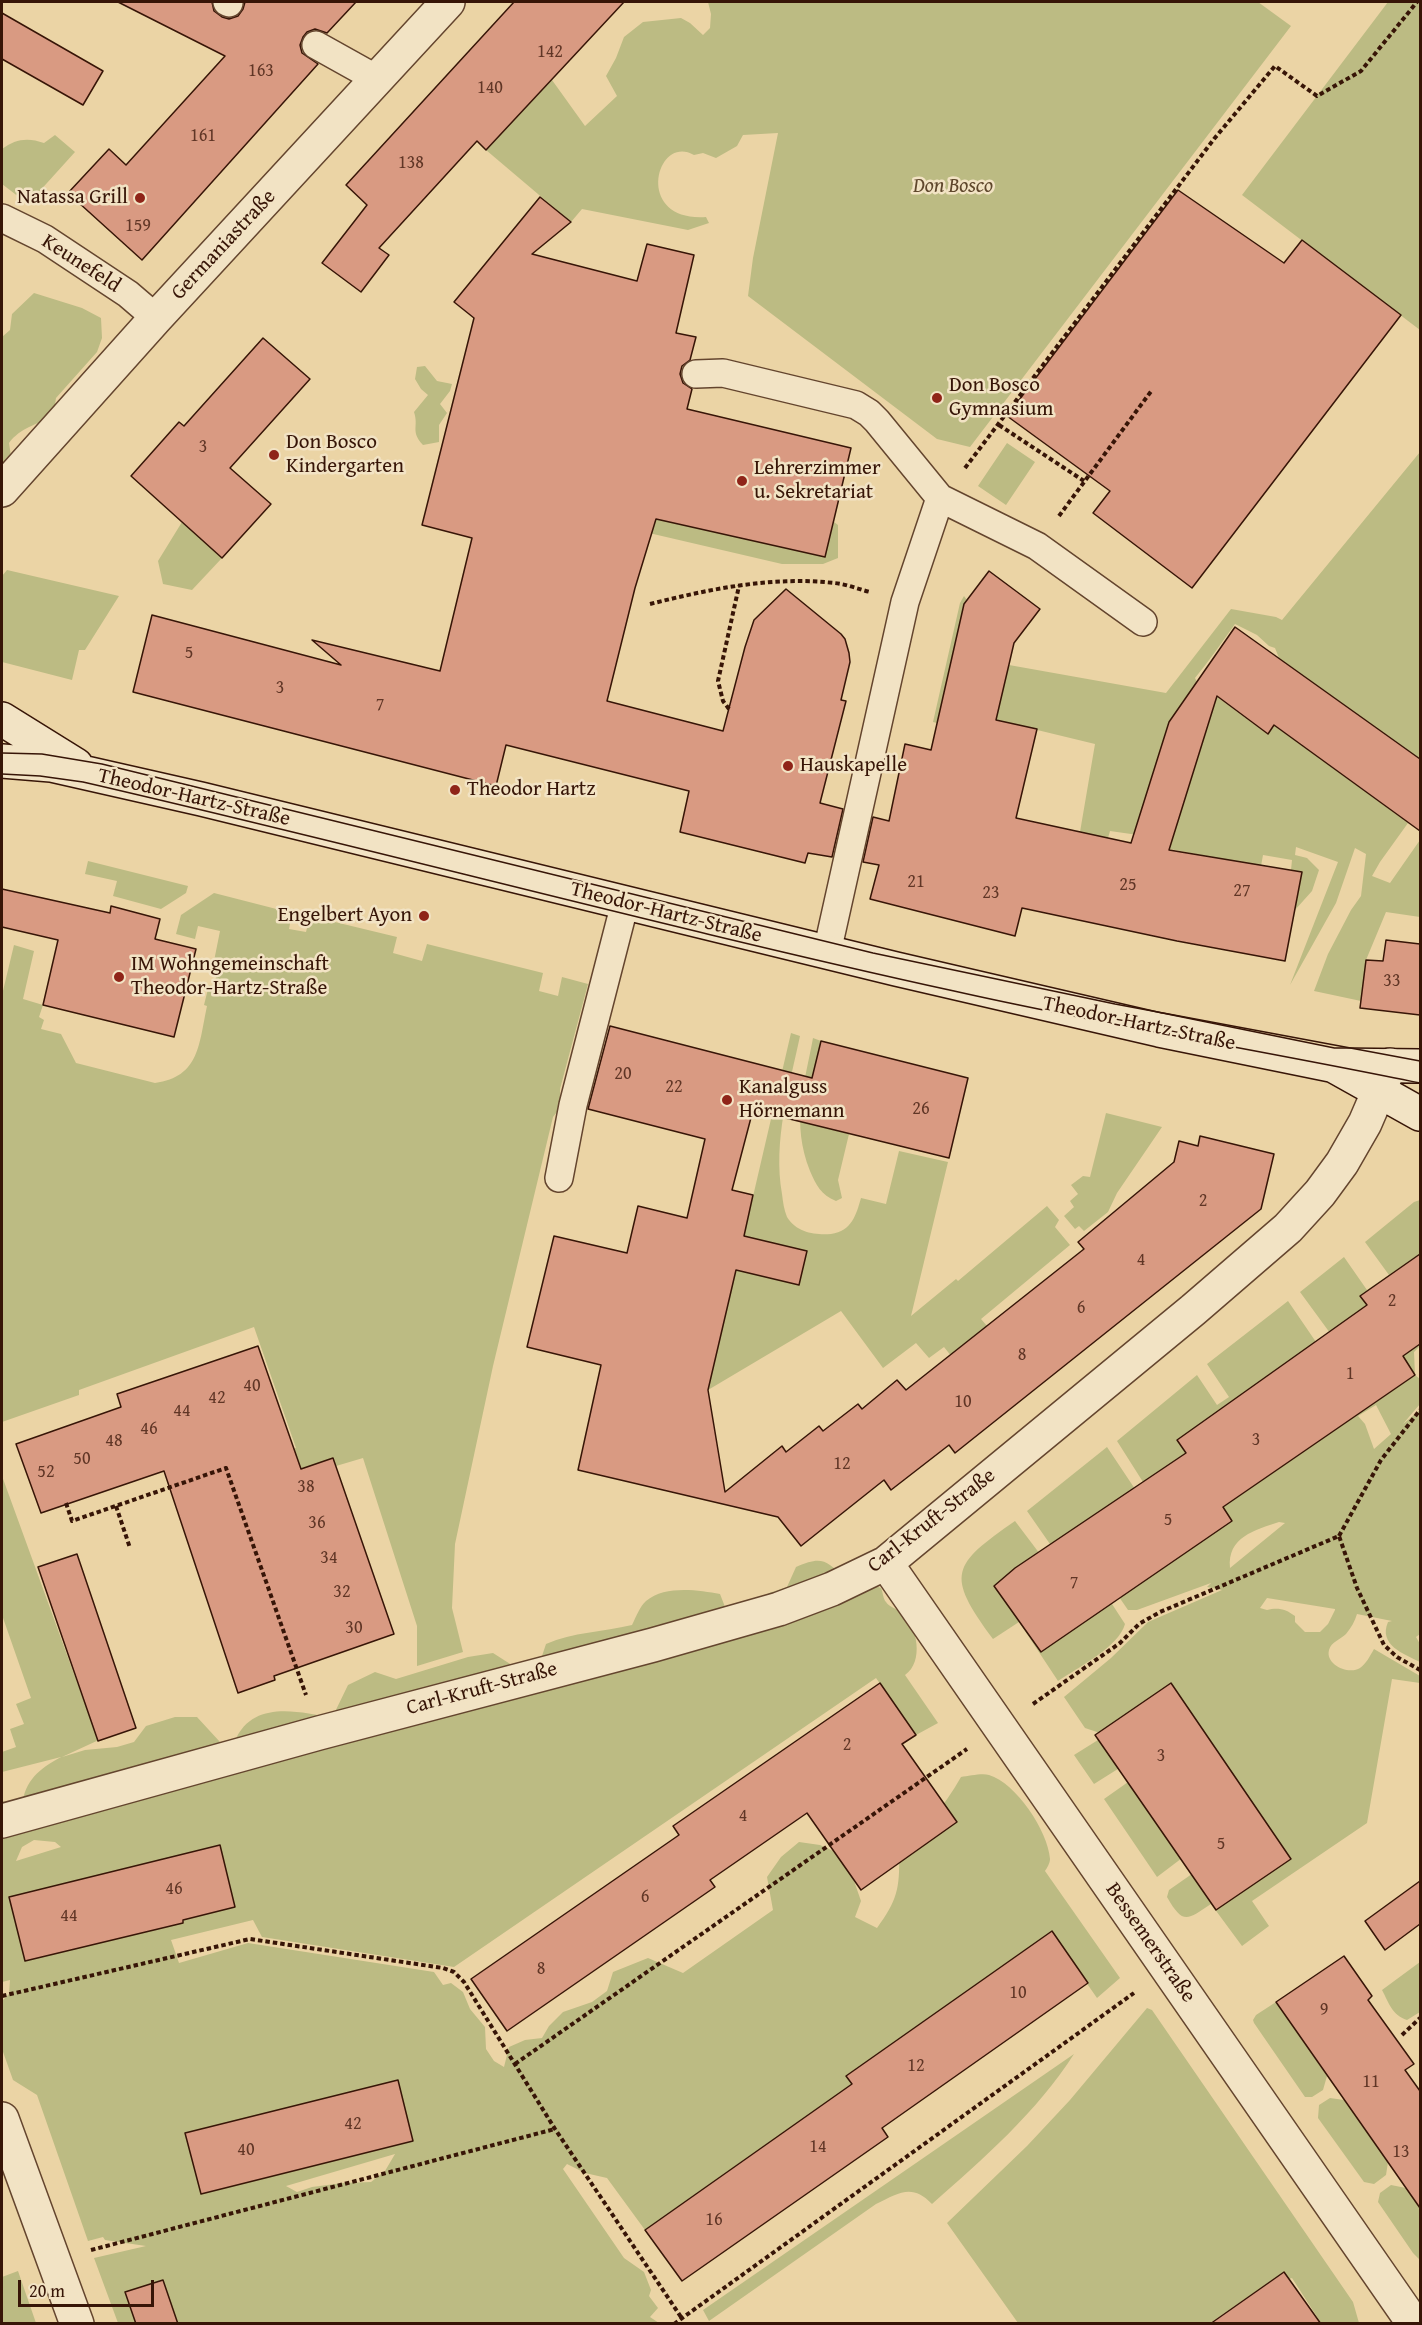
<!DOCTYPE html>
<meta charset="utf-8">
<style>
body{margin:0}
#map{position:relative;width:1422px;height:2325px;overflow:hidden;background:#ebd4a5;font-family:"Gentium Book Plus",serif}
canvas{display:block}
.frame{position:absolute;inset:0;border:3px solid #371507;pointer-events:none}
.scale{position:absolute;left:18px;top:2280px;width:136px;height:27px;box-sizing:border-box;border:3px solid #371507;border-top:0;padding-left:8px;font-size:18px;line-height:21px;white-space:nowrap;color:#371507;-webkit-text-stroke:4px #f2e3c4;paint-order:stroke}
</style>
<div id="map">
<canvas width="1422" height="2325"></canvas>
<div class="frame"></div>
<div class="scale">20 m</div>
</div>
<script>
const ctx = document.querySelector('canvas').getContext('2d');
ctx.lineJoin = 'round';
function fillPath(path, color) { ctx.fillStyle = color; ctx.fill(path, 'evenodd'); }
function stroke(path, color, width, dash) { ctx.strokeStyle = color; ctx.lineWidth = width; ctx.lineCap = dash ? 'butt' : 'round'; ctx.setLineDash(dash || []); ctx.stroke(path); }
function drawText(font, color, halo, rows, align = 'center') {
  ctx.font = font + ' "Gentium Book Plus",serif'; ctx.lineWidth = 5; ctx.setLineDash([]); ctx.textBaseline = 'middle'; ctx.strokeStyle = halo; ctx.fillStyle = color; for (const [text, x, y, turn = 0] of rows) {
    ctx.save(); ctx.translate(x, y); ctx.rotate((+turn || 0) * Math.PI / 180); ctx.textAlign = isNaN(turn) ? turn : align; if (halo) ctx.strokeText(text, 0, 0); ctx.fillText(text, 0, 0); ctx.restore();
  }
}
const green = new Path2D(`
 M708 2H1258L1291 26 970 447 937 439 748 296 753 258 778 133 743 135 737 146 716 158 703 153 694 155C656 133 633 222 706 217L709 223 688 230 582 209 571 222 486 150 552 80 585 126 617 96 606 76 616 58 624 37 643 22 681 18 690 23 703 35 710 28 711 14Z
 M1388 2H1420V330L1242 195Z
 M55 135 75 152 28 204 2 184V149C15 139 28 137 44 143Z
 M34 293 82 308 101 318 102 338 97 352 56 398 53 417C37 424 20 428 9 443L12 463 2 469V337L10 330 12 314Z
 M425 366 437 381 452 384 450 391 440 404 447 413 439 425V442L423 445C410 431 419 427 414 412L428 395 421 389 415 379 417 367Z
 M1007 443 1035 462 1006 505 978 486Z
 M1420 452V759L1279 658 1275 648 1269 646 1257 635 1235 624C1222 642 1209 661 1195 678L1197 682 1267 734 1274 725 1408 823 1380 862 1372 876 1390 883 1420 840V917L1386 912 1366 960 1361 1001 1314 991 1328 954 1351 910 1361 896 1366 854 1355 848 1336 903 1290 985 1338 862 1296 847 1295 855 1307 858 1319 870 1312 891 1295 910 1302 873 1291 870 1292 860 1263 855 1261 866 1137 843 1138 835 1110 831 1108 838 1080 832 1095 744 996 720 1009 665 1166 693 1231 609 1276 617 1282 620Z
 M632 513 825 557 834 522 838 525V558L823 564H782L649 533Z
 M182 522 222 558 192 590 163 584 158 561Z
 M7 570 119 596 85 650H79L72 680 2 662V576Z
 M964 596 967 600 964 604 937 723 933 722 960 603Z
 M88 861 188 886 186 893 161 909 113 896 117 881 85 874Z
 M214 893 292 913 289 929 306 932 310 916 397 937 393 953 422 961 427 944 543 973 539 991 558 996 562 977 588 984 560 1089V1108L553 1117 493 1366 455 1544 452 1608 463 1652 417 1666V1626L363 1458 262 1488 252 1462 296 1448 254 1327 79 1390V1395L2 1422V995L14 945 34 951 23 999 43 1005 39 1017 44 1020 41 1029 61 1034 76 1063 155 1083C200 1077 199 1043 207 1006L204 1005 209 985 214 986 216 977 211 976 220 931 198 926 195 939 176 934 181 915Z
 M791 1033 800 1036C789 1088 773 1141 782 1194 783 1202 784 1210 787 1217 797 1233 815 1235 831 1234 852 1231 856 1215 861 1198L886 1204 899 1151 948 1162 911 1316 956 1279 958 1281 1047 1206 1059 1220 1055 1227 1070 1245 981 1319 993 1333 956 1362 944 1347 929 1358 916 1343 883 1368 841 1311 708 1390Z
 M813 1038 821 1041 802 1122 849 1134 838 1180 842 1198 836 1201C821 1195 816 1185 810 1171 791 1122 804 1087 813 1038Z
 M1106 1113 1162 1127 1117 1193 1108 1212 1084 1231 1079 1226 1075 1229 1064 1216 1074 1207 1070 1201 1078 1194 1071 1185 1083 1176 1090 1177Z
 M1420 1200V1346L1414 1352 1415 1375 1420 1379V1404L1403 1424 1420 1410V1634L1416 1637 1420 1644V1662C1404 1654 1378 1645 1388 1622L1392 1621 1357 1614C1355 1621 1351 1628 1346 1634 1341 1639 1331 1642 1329 1650 1325 1665 1349 1675 1360 1668 1366 1664 1370 1656 1374 1649L1420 1676V1683L1392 1679 1367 1823 1252 1901 1269 1926 1242 1946 1211 1904C1187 1920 1183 1925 1167 1897L1169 1890 1199 1869 1190 1852 1157 1877 1104 1799 1138 1775 1121 1767 1094 1784 1074 1755 1106 1735 1085 1728 1064 1697 1111 1658 1148 1622 1222 1590 1207 1587 1211 1583 1137 1610H1128L1106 1578 1099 1584 1125 1624C1119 1647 1077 1668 1058 1681L1019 1622 993 1639C945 1574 952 1565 1015 1521L1049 1566 1059 1557 1027 1511 1107 1447 1135 1489 1143 1482 1117 1441 1197 1375 1217 1405 1229 1397 1207 1364 1288 1301 1316 1342 1330 1333 1300 1292 1344 1257 1367 1290 1389 1275 1365 1242 1414 1202ZM1376 1405 1391 1434 1374 1449 1365 1424 1358 1416ZM1279 1522 1285 1523 1230 1568C1227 1537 1255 1530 1279 1522ZM1267 1598 1335 1609V1610L1328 1624 1320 1632H1305L1295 1622V1616C1286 1609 1278 1607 1267 1610L1260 1608Z
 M2 1476 90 1718 101 1739 62 1757 85 1750 117 1747 134 1742 146 1726 175 1717H197L220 1742 235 1741C252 1700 298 1711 332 1718L348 1685 375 1672 396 1679 468 1657 493 1653 529 1676 537 1671 546 1644C573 1632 603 1632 632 1625 636 1617 640 1606 646 1601 665 1585 698 1590 720 1594L727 1612 758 1604 769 1593 787 1587 796 1567C821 1556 826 1559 845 1579H857L881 1588C883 1592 883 1599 886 1602 889 1607 897 1609 901 1612 918 1626 924 1662 905 1675L938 1723 916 1735 876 1678 454 1967 262 1937 253 1920 171 1940 179 1963 248 1943 434 1972 443 1985 451 1983 463 1992 470 2009 485 2027 486 2049 494 2061 504 2067 509 2047 525 2040 542 2038 549 2026 563 2012 592 2002 607 1991 613 1972 648 1958 683 1973 773 1910 767 1877 781 1857 799 1842 820 1845 842 1855 853 1878 861 1901 855 1917 877 1928C897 1901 900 1888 899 1855 924 1830 944 1807 961 1777 969 1776 982 1773 989 1775 1016 1783 1048 1831 1050 1859 1050 1863 1047 1868 1045 1871L1120 1978 1097 1998 1051 1932 846 2076 852 2084 645 2230 607 2178 585 2173 567 2164 563 2169 624 2258 644 2272 651 2290 649 2296 658 2308 650 2317 659 2323H178L162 2280 126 2292 136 2323H118L94 2258 146 2246 105 2240 103 2237 88 2241 37 2095 13 2080 2 2049V2001L9 1994 10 1980 2 1982V1801L22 1806C25 1780 39 1769 61 1757L2 1772V1752L16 1747 10 1729 24 1724 16 1704 31 1698 2 1615ZM34 1840 55 1842 61 1847 16 1861 22 1847ZM395 2154 385 2171 371 2182 343 2183 312 2187 297 2192 286 2186Z
 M1420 1962V2012L1407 2020C1392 2015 1389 2003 1382 1990Z
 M1276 2002 1327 2076 1323 2090 1312 2097H1305L1254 2023 1253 2020 1256 2015Z
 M1147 2008 1152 2010 1353 2302 1359 2323H1321L1292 2278 1289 2279 1284 2272 1210 2323H1018L947 2223 1027 2146 1070 2100Z
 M1074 2054C1037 2112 983 2159 932 2204 912 2183 899 2193 876 2204L709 2321 703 2310Z
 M1330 2098 1344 2100 1388 2162 1386 2175 1374 2184 1364 2182 1318 2118 1319 2105Z
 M1391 2185 1406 2188 1420 2208V2260L1413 2253 1378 2202 1380 2193Z
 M18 2271 36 2323H2V2277Z`);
const building = new Path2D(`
 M118 2H212L214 11 222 17 229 19 238 16 243 9 245 2H356L327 33 315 29 307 32 303 37 300 45 302 53 318 64 142 260 68 193 109 149 126 165 225 56Z
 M514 2H624L486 150 477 141 379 248 389 255 361 292 322 263 367 205 346 185Z
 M2 13 103 71 83 105 2 59Z
 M1178 190 1284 263 1302 240 1401 315 1192 588 1093 513 1110 491 1007 416Z
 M540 197 571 222 532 254 637 281 647 244 694 255 676 333 696 337 690 360 682 366 680 374 683 383 692 389 687 409 851 448 825 557 656 519 635 588 607 701 723 731 745 647 754 620 786 589 841 634 845 639 849 653 850 662 841 700 846 701 820 803 843 809 832 857 808 853 805 863 680 832 689 791 506 745 496 786 133 692 152 615 341 665 312 640 440 671 472 538 422 525 474 318 454 302Z
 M263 338 310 379 230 468 271 504 222 558 131 476 179 422 184 426Z
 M989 571 1040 609 1014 643 996 720 1037 729 1016 818 1131 843 1169 722 1235 627 1420 759V831L1274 725 1268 734 1217 696 1169 850 1302 872 1285 961 1177 941 1022 908 1015 936 870 899 879 865 863 862 873 817 889 821 905 744 931 750 964 604Z
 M2 889 110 913 111 906 160 919 155 939 196 949 174 1037 43 1005 58 940 2 927Z
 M1386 940 1420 944V1015L1360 1008 1366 960 1383 961Z
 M610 1026 812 1078 821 1041 968 1078 949 1158 753 1110 732 1190 753 1195 744 1236 807 1251 799 1285 736 1270 708 1390 725 1492 782 1446 786 1452 819 1426 823 1431 858 1404 862 1409 897 1380 906 1390 1084 1249 1078 1242 1174 1162 1179 1141 1198 1146 1200 1136 1274 1154 1261 1209 955 1453 949 1445 891 1490 884 1480 801 1546 778 1517 578 1470 601 1365 527 1347 554 1236 627 1253 638 1206 687 1218 705 1139 588 1109Z
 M1420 1254V1344L1403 1356 1415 1375 1223 1507 1232 1521 1041 1652 994 1586 1015 1568 1186 1453 1177 1440 1367 1305 1360 1296Z
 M258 1346 301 1469 333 1458 394 1634 274 1676 275 1680 238 1693 164 1471 41 1513 16 1444 121 1407 117 1394Z
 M77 1554 136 1728 98 1741 38 1567Z
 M880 1683 916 1735 902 1744 957 1822 861 1890 807 1813 710 1880 715 1887 507 2031 471 1979 679 1835 673 1826Z
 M1171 1683 1291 1859 1216 1910 1095 1735Z
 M220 1845 235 1907 183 1920V1923L25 1961 9 1897Z
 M1420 1881V1924L1385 1950 1365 1921Z
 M1052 1931 1088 1983 882 2128 888 2137 682 2281 645 2230 852 2084 846 2076Z
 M1344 1956 1372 1996 1368 2000 1414 2064 1405 2070 1420 2091V2208L1276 2002Z
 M398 2080 413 2141 201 2194 185 2133Z
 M1284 2272 1321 2324H1210Z
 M163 2280 178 2324H136L125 2292Z`);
const path = new Path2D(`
 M999 425 1084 481
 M965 468 1214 139 1275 66 1317 96 1361 71 1417 2
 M1059 516 1152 390
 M650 604C710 589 772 576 834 583 846 584 858 589 870 592
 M729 709 723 701 718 681 739 586
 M66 1503 72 1521 226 1468 306 1695
 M116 1506 130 1548
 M1339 1536 1381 1460 1420 1410
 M1033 1704 1120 1643 1139 1624 1160 1612 1339 1536 1357 1588 1384 1645 1397 1657 1420 1670
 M2 1996 250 1939 443 1968 454 1972 464 1982 555 2129 681 2317
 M1402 2035 1420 2018
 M515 2064 967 1749
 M91 2250 555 2129
 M674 2324 1134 1993`);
const lane = new Path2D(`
 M227 2 229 3
 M316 45 377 79
 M2 218 45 239 128 294 156 318
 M696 374 723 373 856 405 869 413 877 421 940 498 1037 546 1143 622
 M827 952 905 602 940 498
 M559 1178 573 1105 625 903`);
const street = new Path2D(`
 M2 490 156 318 448 2
 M886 1563 1414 2324
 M2 1821 319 1733 653 1645 779 1609 832 1589 886 1563 1193 1310 1288 1228 1320 1193 1342 1163 1365 1123 1390 1065
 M2 2119 77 2324`);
const secondary = new Path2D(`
 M2 719 76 765
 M2 761 51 765 201 799 896 969 1159 1030 1331 1065 1420 1066
 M1336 1067 1420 1114`);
const tram = new Path2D(`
 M2 753 42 754 102 764 873 953 1115 1004 1420 1061
 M2 774 40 776 83 782C374 849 662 927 954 991 1109 1026 1265 1051 1420 1083`);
const markers = [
 [140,198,6,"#8f2418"],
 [937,398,6,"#8f2418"],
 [274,455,6,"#8f2418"],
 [742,481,6,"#8f2418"],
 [788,766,6,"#8f2418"],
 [455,790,6,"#8f2418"],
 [424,916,6,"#8f2418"],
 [119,977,6,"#8f2418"],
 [727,1100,6,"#8f2418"]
];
const numberNames = [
 ["142",550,52],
 ["163",261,71],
 ["140",490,88],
 ["161",203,136],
 ["138",411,163],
 ["159",138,226],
 ["3",203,447],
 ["5",189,653],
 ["3",280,688],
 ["7",380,705],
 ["21",916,882],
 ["25",1128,885],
 ["27",1242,891],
 ["23",991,893],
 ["33",1392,981],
 ["20",623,1074],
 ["22",674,1087],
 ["26",921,1109],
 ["2",1203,1201],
 ["4",1141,1260],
 ["2",1392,1301],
 ["6",1081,1308],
 ["8",1022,1355],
 ["1",1350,1374],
 ["40",252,1386],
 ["42",217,1398],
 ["10",963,1402],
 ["44",182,1411],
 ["46",149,1429],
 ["3",1256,1440],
 ["48",114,1441],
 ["50",82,1459],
 ["12",842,1464],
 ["52",46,1472],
 ["38",306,1487],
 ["5",1168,1520],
 ["36",317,1523],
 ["34",329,1558],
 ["7",1074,1583],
 ["32",342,1592],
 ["30",354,1628],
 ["2",847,1745],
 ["3",1161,1756],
 ["4",743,1816],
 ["5",1221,1844],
 ["46",174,1889],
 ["6",645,1897],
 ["44",69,1916],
 ["8",541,1969],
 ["10",1018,1993],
 ["9",1324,2010],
 ["12",916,2066],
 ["11",1371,2082],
 ["42",353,2124],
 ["14",818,2147],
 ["40",246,2150],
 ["13",1401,2152],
 ["16",714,2220]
];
const parkNames = [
 ["Don Bosco",953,187]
];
const poiNames = [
 ["Natassa Grill",128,198,"right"],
 ["Don Bosco",949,386],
 ["Gymnasium",949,410],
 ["Don Bosco",286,443],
 ["Kindergarten",286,467],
 ["Lehrerzimmer",754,469],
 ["u. Sekretariat",754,493],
 ["Hauskapelle",800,766],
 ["Theodor Hartz",467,790],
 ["Engelbert Ayon",412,916,"right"],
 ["IM Wohngemeinschaft",131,965],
 ["Theodor-Hartz-Straße",131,989],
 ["Kanalguss",739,1088],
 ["Hörnemann",739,1112]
];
const streetNames = [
 ["Germaniastraße",224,245,-47],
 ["Keunefeld",81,264,33],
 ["Theodor-Hartz-Straße",194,798,13],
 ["Theodor-Hartz-Straße",666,913,14],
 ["Theodor-Hartz-Straße",1139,1024,12],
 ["Carl-Kruft-Straße",932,1521,-38],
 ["Carl-Kruft-Straße",482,1689,-15],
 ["Bessemerstraße",1150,1943,55]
];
fillPath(green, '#bcbb83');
fillPath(building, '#d99a82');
stroke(building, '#371507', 1.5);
stroke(lane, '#64452e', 30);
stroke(street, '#64452e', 36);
stroke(secondary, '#371507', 36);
stroke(path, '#371507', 4, [4.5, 3]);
stroke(lane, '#f2e3c4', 27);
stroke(street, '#f2e3c4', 33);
stroke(secondary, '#f2e3c4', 33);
stroke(tram, '#371507', 1.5);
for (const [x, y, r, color] of markers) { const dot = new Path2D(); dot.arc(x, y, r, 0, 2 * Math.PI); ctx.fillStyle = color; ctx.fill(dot); stroke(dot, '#f2e3c4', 2); }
drawText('18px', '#603626', null, numberNames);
drawText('italic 21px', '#5f472c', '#f2e3c4', parkNames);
drawText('21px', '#371507', '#f2e3c4', poiNames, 'left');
drawText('21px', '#371507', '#f2e3c4', streetNames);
</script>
